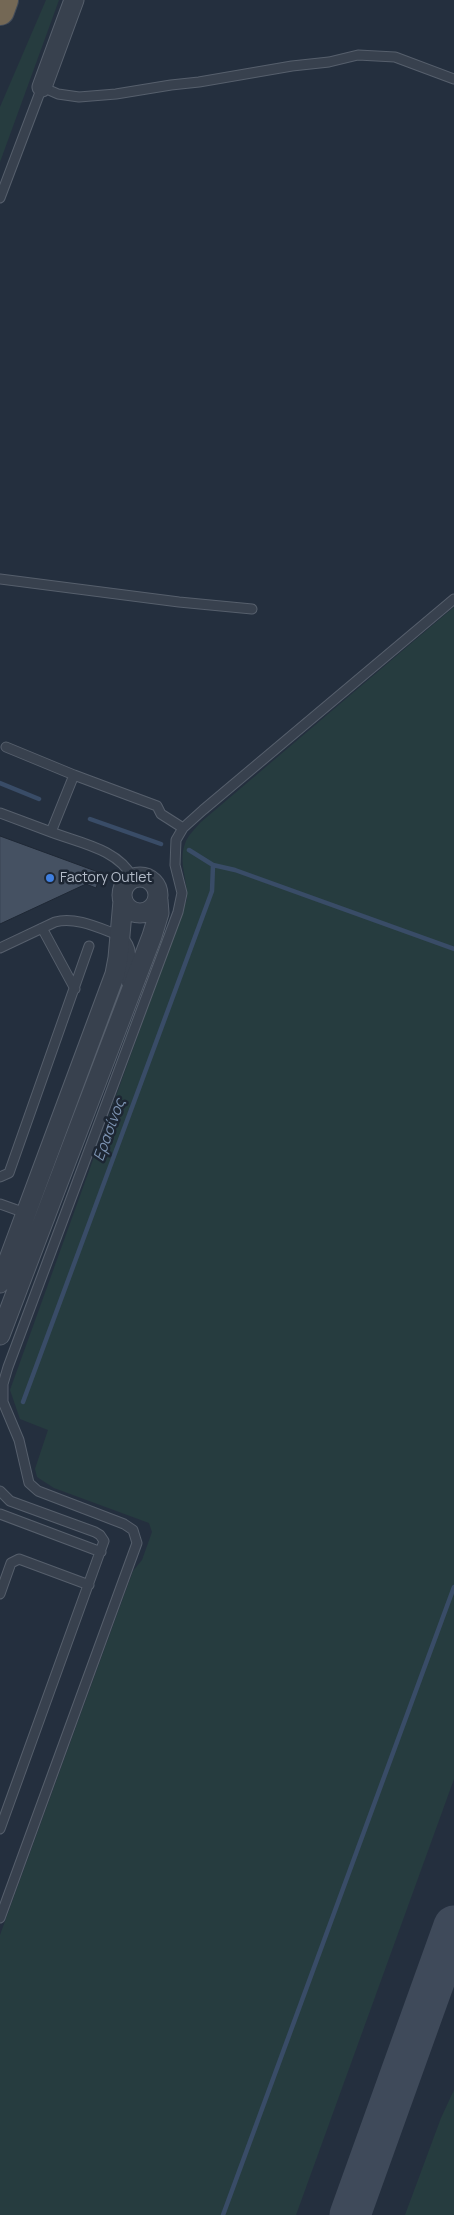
<!DOCTYPE html>
<meta charset="utf-8">
<style>
body{margin:0}
canvas{display:block;background:#242f3e}
</style>
<canvas width="454" height="2215"></canvas>
<script>
const ctx = document.querySelector('canvas').getContext('2d');
ctx.lineJoin = 'round';
function fillPath(path, color) { ctx.fillStyle = color; ctx.fill(path, 'evenodd'); }
function stroke(path, color, width, dash) { ctx.strokeStyle = color; ctx.lineWidth = width; ctx.lineCap = dash ? 'butt' : 'round'; ctx.setLineDash(dash || []); ctx.stroke(path); }
function drawText(font, color, halo, rows, align = 'center') {
  ctx.font = font + ' Manrope,sans-serif'; ctx.lineWidth = 5; ctx.setLineDash([]); ctx.textBaseline = 'middle'; ctx.strokeStyle = halo; ctx.fillStyle = color; for (const [text, x, y, turn = 0] of rows) {
    ctx.save(); ctx.translate(x, y); ctx.rotate((+turn || 0) * Math.PI / 180); ctx.textAlign = isNaN(turn) ? turn : align; if (halo) ctx.strokeText(text, 0, 0); ctx.fillText(text, 0, 0); ctx.restore();
  }
}
const green = new Path2D(`
 M46 0H59L0 162V107Z
 M454 607V1779L296 2215H0V1935L133 1571 142 1560 152 1532 149 1523 54 1488 37 1477 35 1469 48 1430 20 1419 10 1390 187 899C188 881 178 861 185 844 187 836 196 828 201 822Z
 M454 2090V2215H405L441 2118Z`);
const stream = new Path2D(`
 M0 783 39 799
 M90 819 161 844
 M189 850 213 865 235 870 454 949
 M23 1402 212 891 213 865
 M223 2215 454 1587`);
const taxiway = new Path2D(`
 M350 2215 454 1926`);
const building = new Path2D(`
 M0 836 101 873 96 888 86 884 0 924Z`);
const service = new Path2D(`
 M0 198 42 87 58 94 79 97 116 94 171 85 199 82 292 66 329 62 358 55 395 57 454 79
 M0 579 179 602 252 609
 M6 747 74 775 51 832C80 843 118 849 133 878
 M74 775 157 806 161 814 183 828
 M0 813 51 832
 M42 928 75 989
 M0 948 55 922C76 916 101 929 121 936 136 949 130 964 126 982
 M0 1177 9 1173 89 946
 M0 1204 28 1214
 M0 1491 10 1501 95 1532 100 1535 104 1541 0 1829
 M0 1514 101 1552
 M0 1594 11 1563 19 1559 89 1585
 M0 1918 137 1543 133 1530 124 1524 38 1491 29 1483 19 1440 3 1402V1384L8 1367 178 912 182 893 175 865 176 840 183 828 203 810 454 599`);
const minor = new Path2D(`
 M42 87 74 0
 M122 895a18 18 0 1 1 36 0a18 18 0 1 1-36 0Z
 M0 1283 115 974 118 958 123 901
 M0 1335 152 936 159 913 158 900`);
const motorway = new Path2D(`
 M0 11 4 0`);
const markers = [
 [50,878,5,"#3f7fe0"]
];
const poiNames = [
 ["Factory Outlet",60,878]
];
const waterNames = [
 ["Ερασίνος",110,1130,-70]
];
fillPath(green, '#263c3f');
stroke(stream, '#394c67', 4.5);
stroke(taxiway, '#3f4a5a', 41);
fillPath(building, '#455162');
stroke(building, '#1f2835', 1);
stroke(service, '#565f6c', 11);
stroke(minor, '#565f6c', 21);
stroke(motorway, '#434c59', 30);
stroke(service, '#38414e', 9);
stroke(minor, '#38414e', 19);
stroke(motorway, '#746855', 28);
for (const [x, y, r, color] of markers) { const dot = new Path2D(); dot.arc(x, y, r, 0, 2 * Math.PI); ctx.fillStyle = color; ctx.fill(dot); stroke(dot, '#1d2633', 2); }
drawText('14px', '#b4bcc9', '#1d2633', poiNames, 'left');
drawText('italic 15px', '#7c92b1', '#1d2633', waterNames);
</script>
